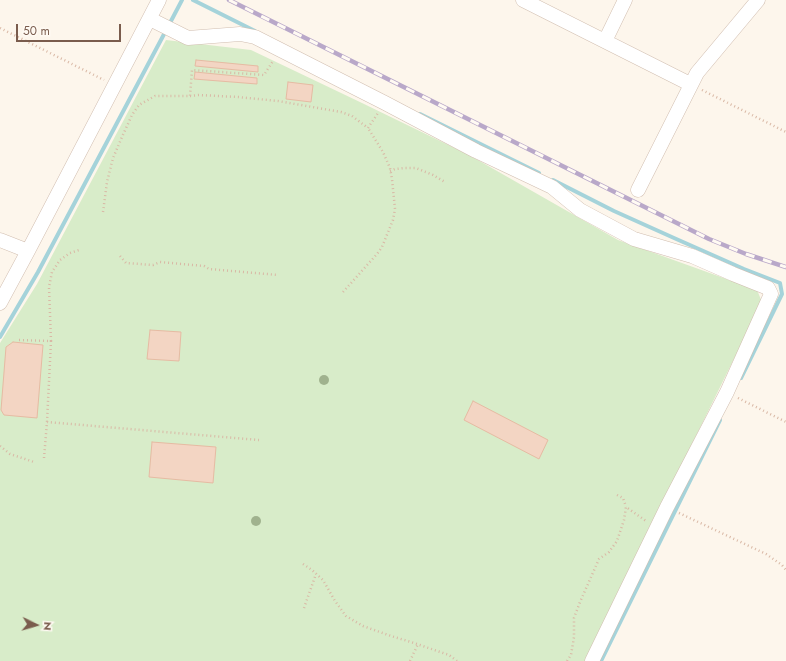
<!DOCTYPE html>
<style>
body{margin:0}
#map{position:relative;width:786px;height:661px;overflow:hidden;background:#fdf6ec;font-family:Jost,sans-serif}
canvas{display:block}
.north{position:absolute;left:16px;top:605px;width:40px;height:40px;-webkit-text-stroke:3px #fffaf3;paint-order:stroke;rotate:95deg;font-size:11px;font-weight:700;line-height:16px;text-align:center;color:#7a5c4d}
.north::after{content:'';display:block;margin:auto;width:14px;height:18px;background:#7a5c4d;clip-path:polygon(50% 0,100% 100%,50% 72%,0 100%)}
.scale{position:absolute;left:16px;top:24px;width:105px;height:18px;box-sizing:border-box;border:2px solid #7a5c4d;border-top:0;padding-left:5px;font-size:12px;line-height:14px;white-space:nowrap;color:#7a5c4d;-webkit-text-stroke:3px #fffaf3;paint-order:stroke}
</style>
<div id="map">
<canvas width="786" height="661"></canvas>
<div class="north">N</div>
<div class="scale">50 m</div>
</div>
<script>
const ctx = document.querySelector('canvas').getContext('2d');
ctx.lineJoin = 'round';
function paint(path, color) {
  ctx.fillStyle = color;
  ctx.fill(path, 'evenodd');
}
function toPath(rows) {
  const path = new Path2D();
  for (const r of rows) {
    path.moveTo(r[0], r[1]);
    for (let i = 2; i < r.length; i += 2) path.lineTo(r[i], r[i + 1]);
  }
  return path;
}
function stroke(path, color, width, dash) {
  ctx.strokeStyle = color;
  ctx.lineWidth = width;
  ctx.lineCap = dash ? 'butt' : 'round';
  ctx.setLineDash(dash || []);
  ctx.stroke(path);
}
const green = toPath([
 [166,40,251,50,362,103,469,155,618,240,757,290,762,302,585,661,0,661,0,343,37,284]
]);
const stream = toPath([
 [193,0,255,31],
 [420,114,539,173],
 [553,180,614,211,674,238,744,269,780,283,782,294,741,378],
 [0,337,38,272,171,21,182,0],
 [601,661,720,420]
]);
const building = toPath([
 [196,60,258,66,258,72,195,66,196,60],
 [195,72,257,78,257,84,194,79,195,72],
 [288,82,313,85,311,102,286,99,288,82],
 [150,330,181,332,179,361,147,359,150,330],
 [13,342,43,345,37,418,4,415,1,410,6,347,13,342],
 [473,401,548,440,539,459,464,420,473,401],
 [152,442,216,447,213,483,149,477,152,442]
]);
const path = toPath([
 [0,28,104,80],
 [702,90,786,132],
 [190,96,199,95,238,97,278,101,341,112,352,116,368,128,378,113],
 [390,171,395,169,405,168,416,168,433,175,445,182],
 [103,212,107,182,113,158,122,137,132,115,139,105,155,96,190,96,192,70,264,75,273,61],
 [120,256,126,263,153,265,160,262,204,266,209,269,278,275],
 [343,292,377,254,382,247,393,220,395,209,392,179,390,168,383,152,368,128],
 [19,340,51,341,47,422],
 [51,341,49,287,52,272,60,260,70,253,79,250],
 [738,398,786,422],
 [0,446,10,454,34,462],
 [44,458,47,422,259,440],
 [617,495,623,498,626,507],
 [679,513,766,554,782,565,786,570],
 [303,564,312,570,323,580,335,601,346,616,363,626,391,636,411,642,449,655,457,661],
 [304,608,316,574],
 [410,661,418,644],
 [567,661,571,655,574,637,574,618,580,602,599,559,609,552,617,541,624,520,626,507,646,521]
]);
const minor = toPath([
 [523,0,690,84],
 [150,19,188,38,240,34,255,37,385,103,476,151,552,187,580,210,634,239,692,256,733,274,768,288,771,294,727,392,667,507,592,661],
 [605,41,625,0],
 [638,190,697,73,758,0],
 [0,240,28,251],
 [0,303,28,251,159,0]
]);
const rail = toPath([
 [229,0,709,239,746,254,786,267]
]);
const trees = [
 [324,380],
 [256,521]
];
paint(green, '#d8ecc9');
stroke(stream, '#a5d3da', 4);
paint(building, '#f3d5c3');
stroke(building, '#e6bba3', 1);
stroke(minor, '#d1beb0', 15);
stroke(path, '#d9b8a5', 2.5, [1, 3]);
stroke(minor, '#fff', 14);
stroke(rail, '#b9a8c9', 4.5);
stroke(rail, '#fffaf3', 3, [9]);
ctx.fillStyle = '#a0b28e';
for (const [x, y] of trees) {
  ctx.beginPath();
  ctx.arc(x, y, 5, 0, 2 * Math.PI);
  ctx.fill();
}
</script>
